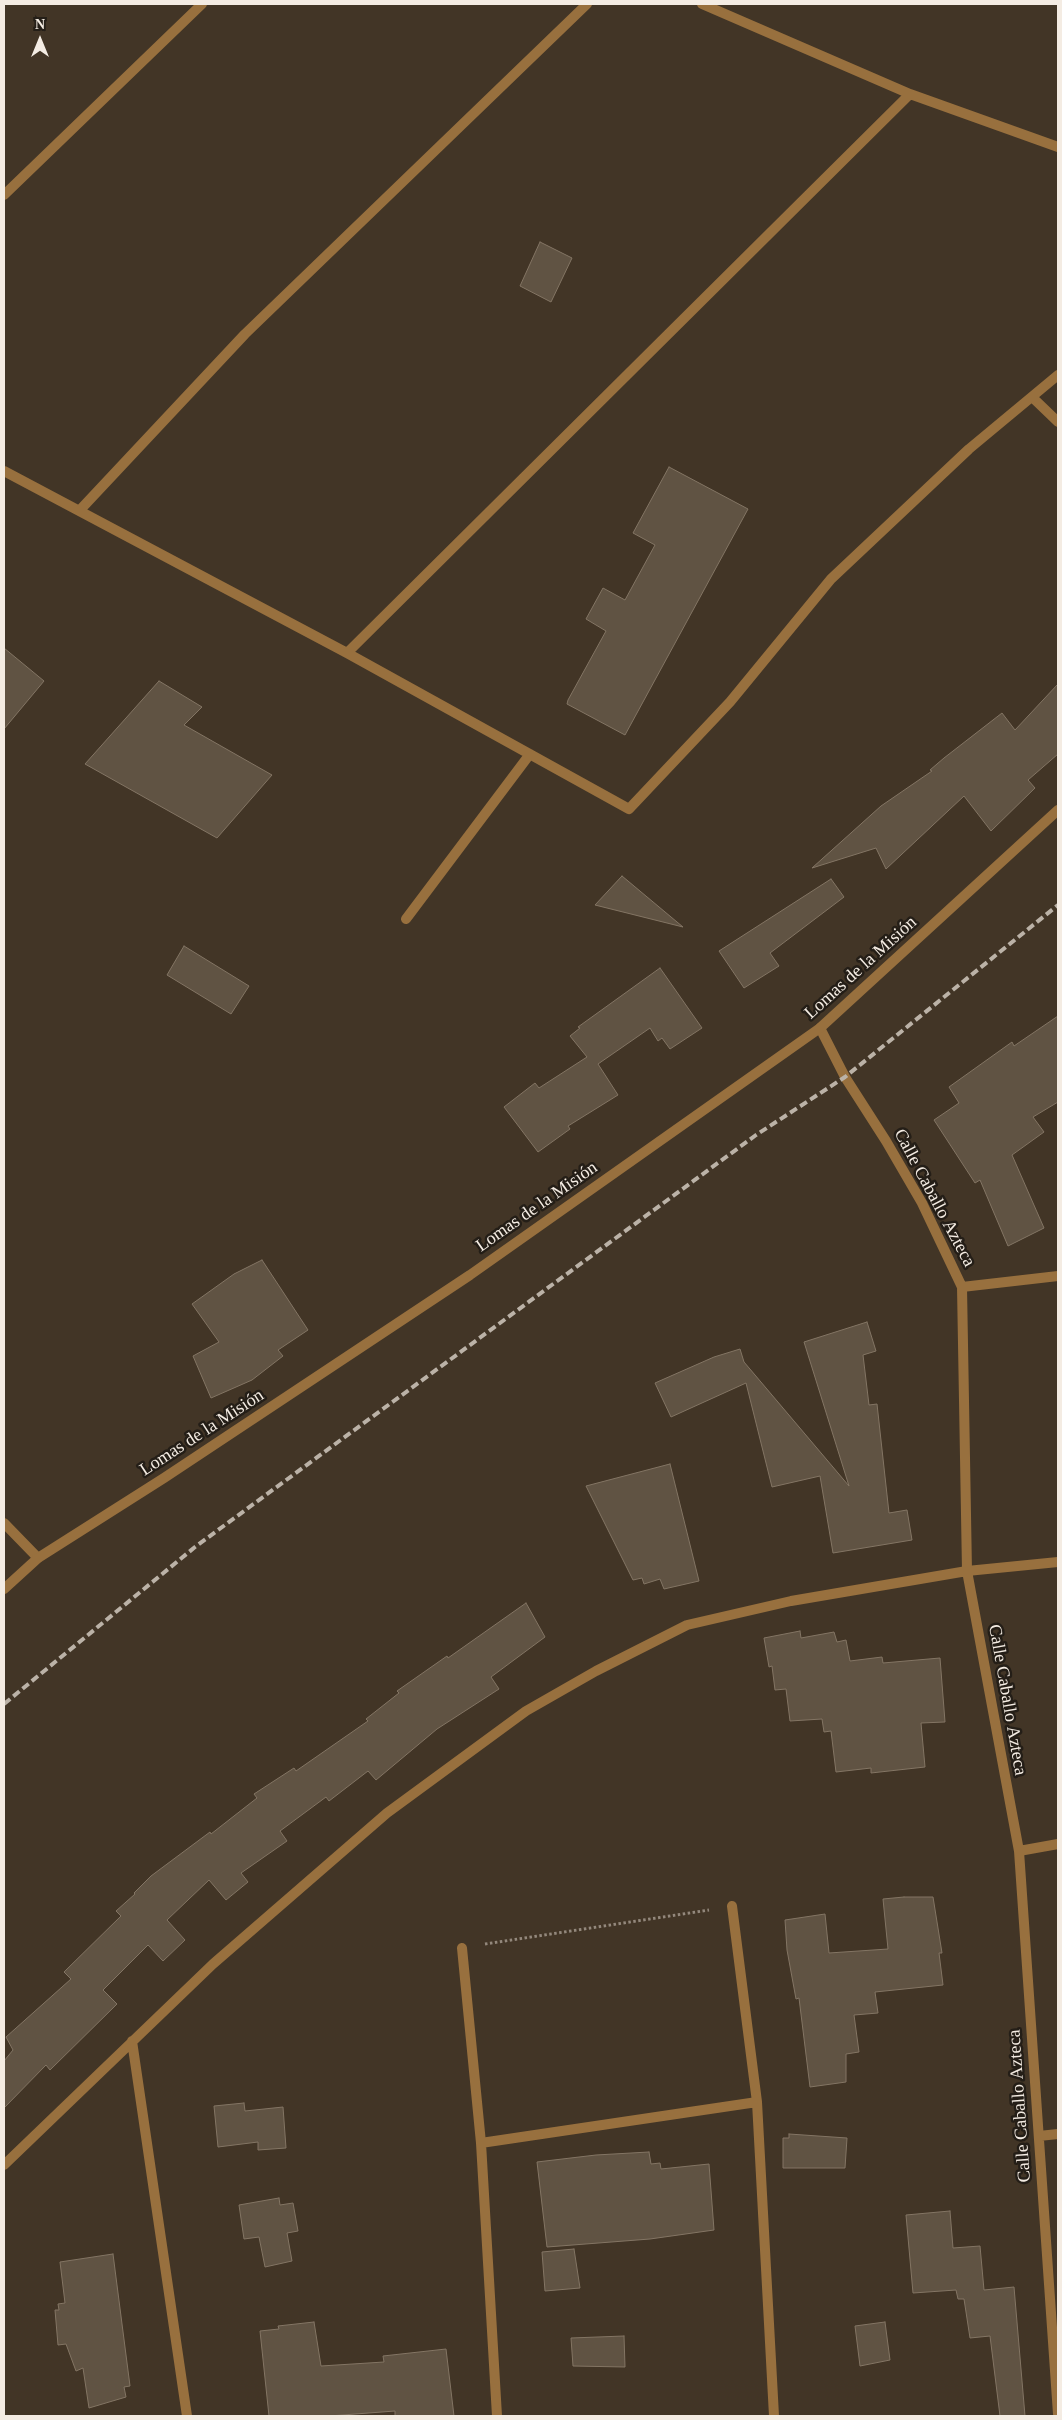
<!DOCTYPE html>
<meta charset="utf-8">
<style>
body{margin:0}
#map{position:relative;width:1062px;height:2420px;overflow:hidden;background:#423526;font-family:"Times New Roman",serif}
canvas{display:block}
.frame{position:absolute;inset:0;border:5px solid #f4ece3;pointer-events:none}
.north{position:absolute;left:15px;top:15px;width:50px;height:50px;-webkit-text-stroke:4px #241e17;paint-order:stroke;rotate:0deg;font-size:14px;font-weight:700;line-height:20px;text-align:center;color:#f4ece3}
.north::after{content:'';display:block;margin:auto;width:18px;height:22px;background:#f4ece3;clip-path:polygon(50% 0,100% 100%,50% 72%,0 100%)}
</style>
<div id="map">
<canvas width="1062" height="2420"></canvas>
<div class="frame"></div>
<div class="north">N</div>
</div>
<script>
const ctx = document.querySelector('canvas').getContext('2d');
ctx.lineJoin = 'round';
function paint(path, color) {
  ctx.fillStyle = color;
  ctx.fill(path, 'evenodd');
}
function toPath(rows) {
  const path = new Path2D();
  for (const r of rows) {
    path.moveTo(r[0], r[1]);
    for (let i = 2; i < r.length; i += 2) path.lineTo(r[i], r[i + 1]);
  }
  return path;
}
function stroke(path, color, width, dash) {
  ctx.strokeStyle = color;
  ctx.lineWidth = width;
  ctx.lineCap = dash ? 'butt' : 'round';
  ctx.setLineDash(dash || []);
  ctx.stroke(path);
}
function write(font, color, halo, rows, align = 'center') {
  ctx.font = font + ' "Times New Roman",serif';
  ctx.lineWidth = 5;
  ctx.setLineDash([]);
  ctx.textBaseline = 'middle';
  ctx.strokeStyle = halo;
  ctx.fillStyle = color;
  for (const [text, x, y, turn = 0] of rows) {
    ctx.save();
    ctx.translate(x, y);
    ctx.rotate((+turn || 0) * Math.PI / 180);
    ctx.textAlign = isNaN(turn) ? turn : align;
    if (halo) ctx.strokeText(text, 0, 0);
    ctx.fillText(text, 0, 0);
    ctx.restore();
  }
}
const building = toPath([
 [540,242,572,258,551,302,520,286,540,242],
 [669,467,748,509,625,735,567,704,568,700,606,631,586,619,603,588,625,600,655,545,633,533,669,467],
 [4,648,44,681,4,729,4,648],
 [159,681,202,707,184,725,272,775,217,838,85,764,159,681],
 [1058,684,1058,754,1028,780,1035,788,991,831,964,796,886,869,876,848,812,868,881,806,932,771,930,770,944,758,1002,713,1015,730,1058,684],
 [622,876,683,927,595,905,622,876],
 [831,879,844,897,770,953,779,966,744,988,719,951,831,879],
 [184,946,249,986,231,1014,167,975,184,946],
 [660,968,702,1028,670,1049,662,1038,658,1041,650,1028,598,1064,618,1095,568,1126,570,1129,538,1152,504,1107,535,1083,539,1088,587,1057,570,1036,580,1028,578,1027,660,968],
 [1058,1016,1058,1102,1033,1117,1044,1132,1012,1155,1044,1228,1008,1246,980,1180,975,1183,934,1120,959,1103,949,1087,1012,1042,1014,1046,1058,1016],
 [262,1260,308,1330,278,1350,283,1356,252,1380,211,1398,193,1356,219,1342,192,1304,234,1274,262,1260],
 [867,1322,876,1351,863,1355,869,1405,877,1404,889,1513,907,1510,912,1540,833,1553,820,1476,772,1487,746,1383,671,1417,655,1383,714,1357,740,1349,744,1362,849,1486,804,1342,867,1322],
 [670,1464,699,1581,664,1589,660,1579,644,1584,642,1578,633,1580,586,1486,670,1464],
 [526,1603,545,1637,491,1677,499,1689,437,1729,376,1780,368,1771,329,1801,326,1797,280,1831,287,1841,241,1873,248,1882,226,1900,209,1880,167,1920,185,1940,163,1961,148,1945,103,1990,117,2004,50,2070,46,2065,4,2108,4,2061,13,2050,6,2037,71,1979,64,1972,121,1916,116,1911,135,1894,134,1893,151,1876,210,1832,211,1834,257,1798,254,1794,294,1768,296,1771,368,1721,366,1719,399,1693,397,1691,447,1656,448,1658,526,1603],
 [800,1631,801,1638,834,1632,837,1642,846,1640,850,1661,882,1657,883,1663,940,1658,945,1722,921,1723,925,1767,871,1773,871,1768,836,1772,831,1731,824,1732,822,1719,790,1721,786,1689,775,1690,772,1666,769,1667,764,1638,800,1631],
 [904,1897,933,1897,942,1953,939,1953,943,1985,875,1992,878,2013,854,2015,859,2052,846,2054,846,2082,810,2087,799,1998,796,1999,787,1950,785,1920,825,1914,829,1953,888,1949,883,1899,904,1897],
 [244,2103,245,2111,283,2107,286,2148,258,2150,258,2142,218,2147,214,2106,244,2103],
 [789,2134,847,2138,845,2168,783,2168,783,2138,789,2138,789,2134],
 [649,2152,651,2164,660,2163,661,2169,709,2164,714,2230,650,2239,547,2247,537,2162,596,2155,649,2152],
 [279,2198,280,2205,293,2203,298,2231,287,2233,292,2261,265,2267,259,2237,244,2239,239,2205,279,2198],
 [950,2211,953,2248,980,2246,984,2290,1014,2287,1025,2416,1000,2416,990,2336,970,2338,964,2299,958,2299,956,2290,913,2293,906,2215,950,2211],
 [574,2249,580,2288,545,2291,542,2252,574,2249],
 [113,2254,130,2386,124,2387,126,2397,89,2408,83,2368,76,2371,66,2344,58,2345,55,2310,59,2310,58,2304,65,2303,60,2262,113,2254],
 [314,2322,321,2366,384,2362,383,2356,446,2349,454,2416,395,2416,395,2411,329,2416,269,2416,260,2331,279,2329,278,2326,314,2322],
 [885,2322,890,2360,860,2366,855,2326,885,2322],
 [624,2336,625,2367,573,2366,571,2338,624,2336]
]);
const path = toPath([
 [485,1944,709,1910]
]);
const minor = toPath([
 [702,4,910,94,1058,147],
 [4,195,202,4],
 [1032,397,1058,422],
 [4,471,347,653,629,809,730,702,831,579,969,449,1058,375],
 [80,510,245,334,587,4],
 [347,653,910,94],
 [406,919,530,754],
 [820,1028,845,1077,886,1141,922,1203,962,1287,967,1571,1019,1851,1058,2414],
 [962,1287,1058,1276],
 [4,1523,38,1558],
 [1019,1851,1058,1844],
 [732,1906,757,2102,774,2416],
 [462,1948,481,2143,497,2416],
 [132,2041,187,2416],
 [1039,2136,1058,2134],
 [481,2143,757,2102],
 [4,2165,213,1964,387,1813,526,1711,596,1671,687,1625,791,1601,967,1571,1058,1562]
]);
const tertiary = toPath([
 [4,1589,38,1558,164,1478,470,1275,820,1028,1058,810]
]);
const rail = toPath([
 [4,1704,195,1547,756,1135,845,1077,1058,905]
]);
const streetNames = [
 ["Lomas de la Misión",861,968,-42],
 ["Calle Caballo Azteca",934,1198,62],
 ["Lomas de la Misión",537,1207,-35],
 ["Lomas de la Misión",202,1433,-33],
 ["Calle Caballo Azteca",1007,1700,80],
 ["Calle Caballo Azteca",1020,2106,-94]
];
paint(building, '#605343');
stroke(building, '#837564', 1);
stroke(path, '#93887c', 3, [2.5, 2.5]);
stroke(minor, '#98703e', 10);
stroke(tertiary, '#98703e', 10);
stroke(rail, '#bbb2a7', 4, [8, 4]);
write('18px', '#f4ece3', '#241e17', streetNames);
</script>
